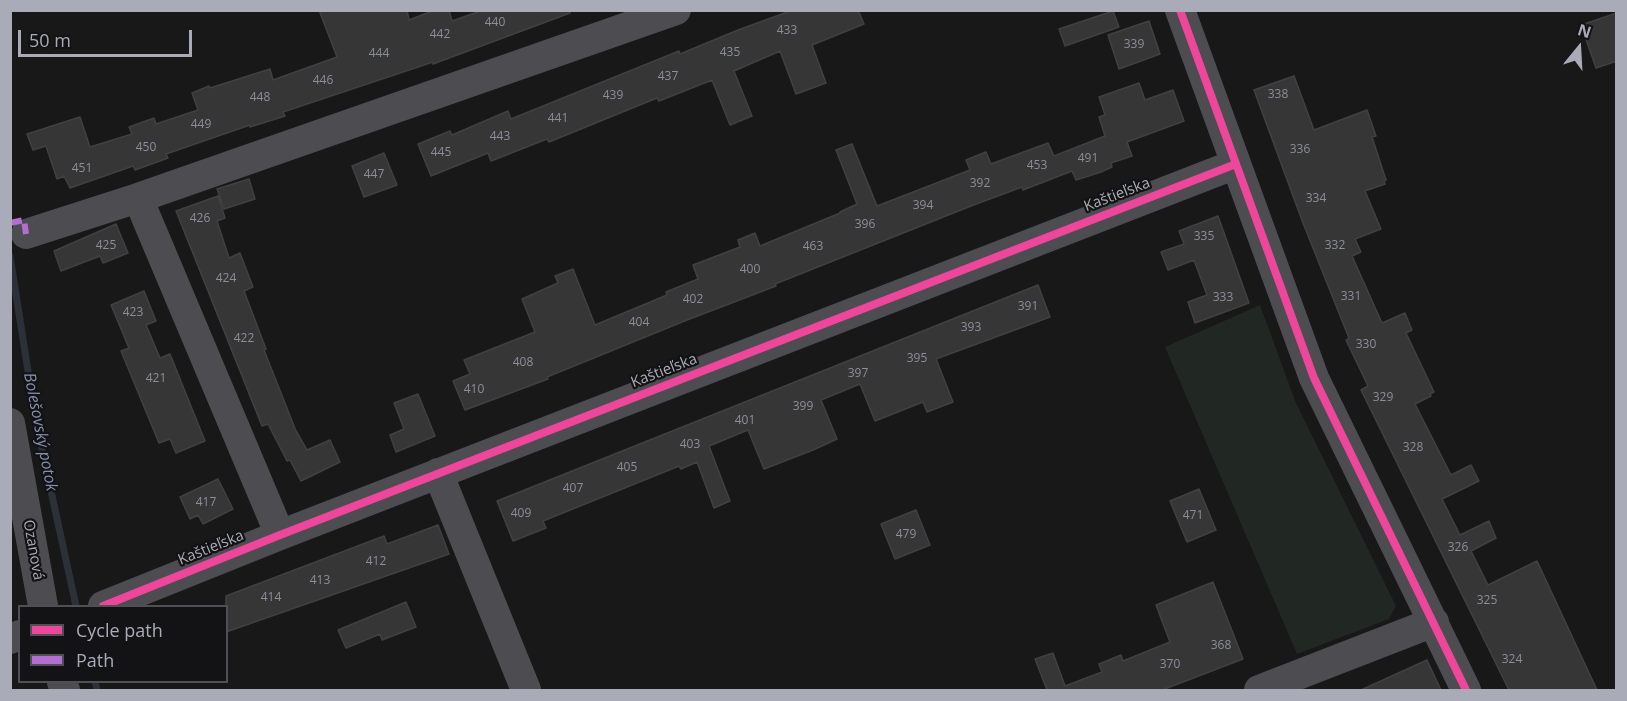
<!DOCTYPE html>
<meta charset="utf-8">
<style>
body{margin:0}
#map{position:relative;width:1627px;height:701px;overflow:hidden;background:#181818;font-family:"Open Sans",sans-serif}
canvas{display:block}
.frame{position:absolute;inset:0;border:12px solid #aaabb8;pointer-events:none}
.legend{position:absolute;left:18px;top:605px;width:210px;height:78px;box-sizing:border-box;background:#131214;border:2px solid #4f4f56;margin:0;padding:8px 10px;list-style:none;font-size:18px;color:#aaabb8}
.legend li{display:flex;align-items:center;gap:12px;height:30px}
.legend b{width:30px;border:2px solid #4f4f56}
.north{position:absolute;left:1549px;top:18px;width:60px;height:60px;-webkit-text-stroke:4px #131214;paint-order:stroke;rotate:18deg;font-size:16px;font-weight:700;line-height:24px;text-align:center;color:#aaabb8}
.north::after{content:'';display:block;margin:auto;width:21px;height:27px;background:#aaabb8;clip-path:polygon(50% 0,100% 100%,50% 72%,0 100%)}
.scale{position:absolute;left:18px;top:30px;width:174px;height:27px;box-sizing:border-box;border:3px solid #aaabb8;border-top:0;padding-left:8px;font-size:18px;line-height:21px;white-space:nowrap;color:#aaabb8;-webkit-text-stroke:4px #131214;paint-order:stroke}
</style>
<div id="map">
<canvas width="1627" height="701"></canvas>
<div class="frame"></div>
<ul class="legend">
<li><b style="height:8px;background:#ed469a"></b>Cycle path</li>
<li><b style="height:8px;background:#b36fd0"></b>Path</li>
</ul>
<div class="north">N</div>
<div class="scale">50 m</div>
</div>
<script>
const ctx = document.querySelector('canvas').getContext('2d');
ctx.lineJoin = 'round';
function paint(path, color) {
  ctx.fillStyle = color;
  ctx.fill(path, 'evenodd');
}
function toPath(rows) {
  const path = new Path2D();
  for (const r of rows) {
    path.moveTo(r[0], r[1]);
    for (let i = 2; i < r.length; i += 2) path.lineTo(r[i], r[i + 1]);
  }
  return path;
}
function stroke(path, color, width, dash) {
  ctx.strokeStyle = color;
  ctx.lineWidth = width;
  ctx.lineCap = dash ? 'butt' : 'round';
  ctx.setLineDash(dash || []);
  ctx.stroke(path);
}
function write(font, color, halo, rows, align = 'center') {
  ctx.font = font + ' "Open Sans",sans-serif';
  ctx.lineWidth = 4.5;
  ctx.setLineDash([]);
  ctx.textBaseline = 'middle';
  ctx.strokeStyle = halo;
  ctx.fillStyle = color;
  for (const [text, x, y, turn = 0] of rows) {
    ctx.save();
    ctx.translate(x, y);
    ctx.rotate((+turn || 0) * Math.PI / 180);
    ctx.textAlign = isNaN(turn) ? turn : align;
    if (halo) ctx.strokeText(text, 0, 0);
    ctx.fillText(text, 0, 0);
    ctx.restore();
  }
}
const green = toPath([
 [1260,305,1296,403,1396,606,1389,619,1297,654,1165,347]
]);
const stream = toPath([
 [10,256,36,422,76,606],
 [95,682,97,690]
]);
const building = toPath([
 [319,10,407,10,409,20,435,10,449,10,452,21,483,10,570,10,570,13,433,64,433,62,283,112,285,116,250,127,250,125,166,154,168,158,135,170,133,166,70,188,64,176,57,179,46,146,33,150,27,134,80,117,90,147,132,134,129,127,154,118,156,124,198,110,192,93,209,86,210,88,270,69,273,80,337,57,319,10],
 [793,10,858,10,864,24,812,45,826,83,796,94,780,51,734,71,752,116,730,125,712,80,659,101,657,98,549,142,547,139,491,161,488,153,431,176,418,144,450,131,452,135,508,111,511,119,679,51,680,54,738,30,793,10],
 [1113,11,1119,27,1065,46,1059,29,1113,11],
 [1617,13,1617,61,1596,68,1581,25,1617,13],
 [1149,21,1160,54,1119,69,1108,35,1149,21],
 [1294,76,1314,130,1367,110,1376,136,1372,137,1386,180,1384,181,1385,184,1365,191,1381,229,1355,239,1361,252,1352,256,1382,323,1405,313,1412,330,1406,333,1434,392,1430,394,1431,396,1415,404,1451,475,1471,465,1479,481,1442,499,1460,535,1489,521,1496,538,1471,551,1488,585,1537,561,1597,690,1509,690,1402,473,1361,390,1368,386,1346,340,1349,338,1303,223,1254,90,1294,76],
 [1139,83,1145,100,1173,90,1184,121,1127,142,1132,156,1111,163,1112,167,1101,172,1076,180,1072,171,1023,190,1022,187,971,206,775,284,776,286,687,320,547,377,548,379,465,410,453,381,470,374,464,360,535,332,522,299,558,283,555,276,573,269,595,325,667,295,666,292,698,279,693,265,740,247,738,240,755,233,760,246,840,213,840,212,857,204,836,150,852,144,877,206,970,170,966,160,986,152,991,164,1048,143,1054,156,1105,136,1099,117,1105,115,1099,97,1139,83],
 [384,153,397,185,364,197,352,166,384,153],
 [249,179,255,199,224,209,217,189,249,179],
 [218,196,225,218,217,221,229,258,240,253,253,287,244,291,266,349,264,350,296,431,307,450,330,440,340,462,301,481,290,460,287,461,268,424,262,426,176,211,218,196],
 [1218,216,1249,303,1195,323,1188,302,1207,295,1194,260,1168,270,1161,252,1184,244,1179,231,1218,216],
 [116,224,128,253,103,263,100,256,61,271,54,251,116,224],
 [1038,285,1050,317,936,359,953,402,927,412,923,402,875,421,860,384,821,400,837,439,813,450,764,469,748,430,709,446,730,501,714,508,697,462,681,469,679,466,543,521,546,528,513,541,497,501,1038,285],
 [144,291,156,321,146,325,160,358,170,354,205,441,176,453,170,439,159,443,121,351,129,348,111,305,144,291],
 [418,394,435,436,396,452,390,435,404,429,394,403,418,394],
 [218,479,233,509,203,524,198,515,190,519,180,497,218,479],
 [1199,489,1216,530,1187,542,1170,501,1199,489],
 [916,510,930,545,895,559,881,524,916,510],
 [438,525,449,554,226,632,226,596,384,536,387,544,438,525],
 [1213,582,1243,659,1162,690,1047,690,1035,659,1053,653,1065,686,1102,672,1099,664,1121,655,1123,661,1170,642,1156,605,1213,582],
 [406,602,416,627,382,640,380,634,346,648,338,630,406,602],
 [1427,660,1441,690,1361,690,1427,660]
]);
const minor = toPath([
 [1180,10,1314,378,1466,690],
 [138,198,280,535],
 [26,234,138,198,676,10],
 [10,423,43,606],
 [438,473,526,690],
 [103,606,280,535,1236,164],
 [10,639,20,635],
 [62,682,65,690],
 [1259,690,1434,622]
]);
const quiet = toPath([
 [10,223,24,220,26,234]
]);
const cycleway = toPath([
 [1180,10,1314,378,1466,690],
 [103,606,280,535,1236,164]
]);
const numberNames = [
 ["440",495,23],
 ["433",787,31],
 ["442",440,35],
 ["339",1134,45],
 ["435",730,53],
 ["444",379,54],
 ["437",668,77],
 ["446",323,81],
 ["338",1278,95],
 ["439",613,96],
 ["448",260,98],
 ["441",558,119],
 ["449",201,125],
 ["443",500,137],
 ["450",146,148],
 ["336",1300,150],
 ["445",441,153],
 ["491",1088,159],
 ["453",1037,166],
 ["451",82,169],
 ["447",374,175],
 ["392",980,184],
 ["334",1316,199],
 ["394",923,206],
 ["426",200,219],
 ["396",865,225],
 ["335",1204,237],
 ["425",106,246],
 ["332",1335,246],
 ["463",813,247],
 ["400",750,270],
 ["424",226,279],
 ["331",1351,297],
 ["333",1223,298],
 ["402",693,300],
 ["391",1028,307],
 ["423",133,313],
 ["404",639,323],
 ["393",971,328],
 ["422",244,339],
 ["330",1366,345],
 ["395",917,359],
 ["408",523,363],
 ["397",858,374],
 ["421",156,379],
 ["410",474,390],
 ["329",1383,398],
 ["399",803,407],
 ["401",745,421],
 ["403",690,445],
 ["328",1413,448],
 ["405",627,468],
 ["407",573,489],
 ["417",206,503],
 ["409",521,514],
 ["471",1193,516],
 ["479",906,535],
 ["326",1458,548],
 ["412",376,562],
 ["413",320,581],
 ["414",271,598],
 ["325",1487,601],
 ["368",1221,646],
 ["324",1512,660],
 ["370",1170,665]
];
const streetNames = [
 ["Kaštieľska",1117,195,-21],
 ["Kaštieľska",664,371,-21],
 ["Kaštieľska",211,548,-22],
 ["Ozanová",33,550,80]
];
const waterNames = [
 ["Bolešovský potok",40,432,79]
];
paint(green, '#212722');
stroke(stream, '#2c3139', 7);
paint(building, '#363637');
stroke(building, '#414144', 1.5);
stroke(minor, '#4d4d51', 30);
stroke(quiet, '#b36fd0', 6, [12, 6]);
stroke(cycleway, '#ed469a', 8);
write('12px', '#8d8e98', null, numberNames);
write('15px', '#aaabb8', '#131214', streetNames);
write('italic 16px', '#8491b1', '#131214', waterNames);
</script>
